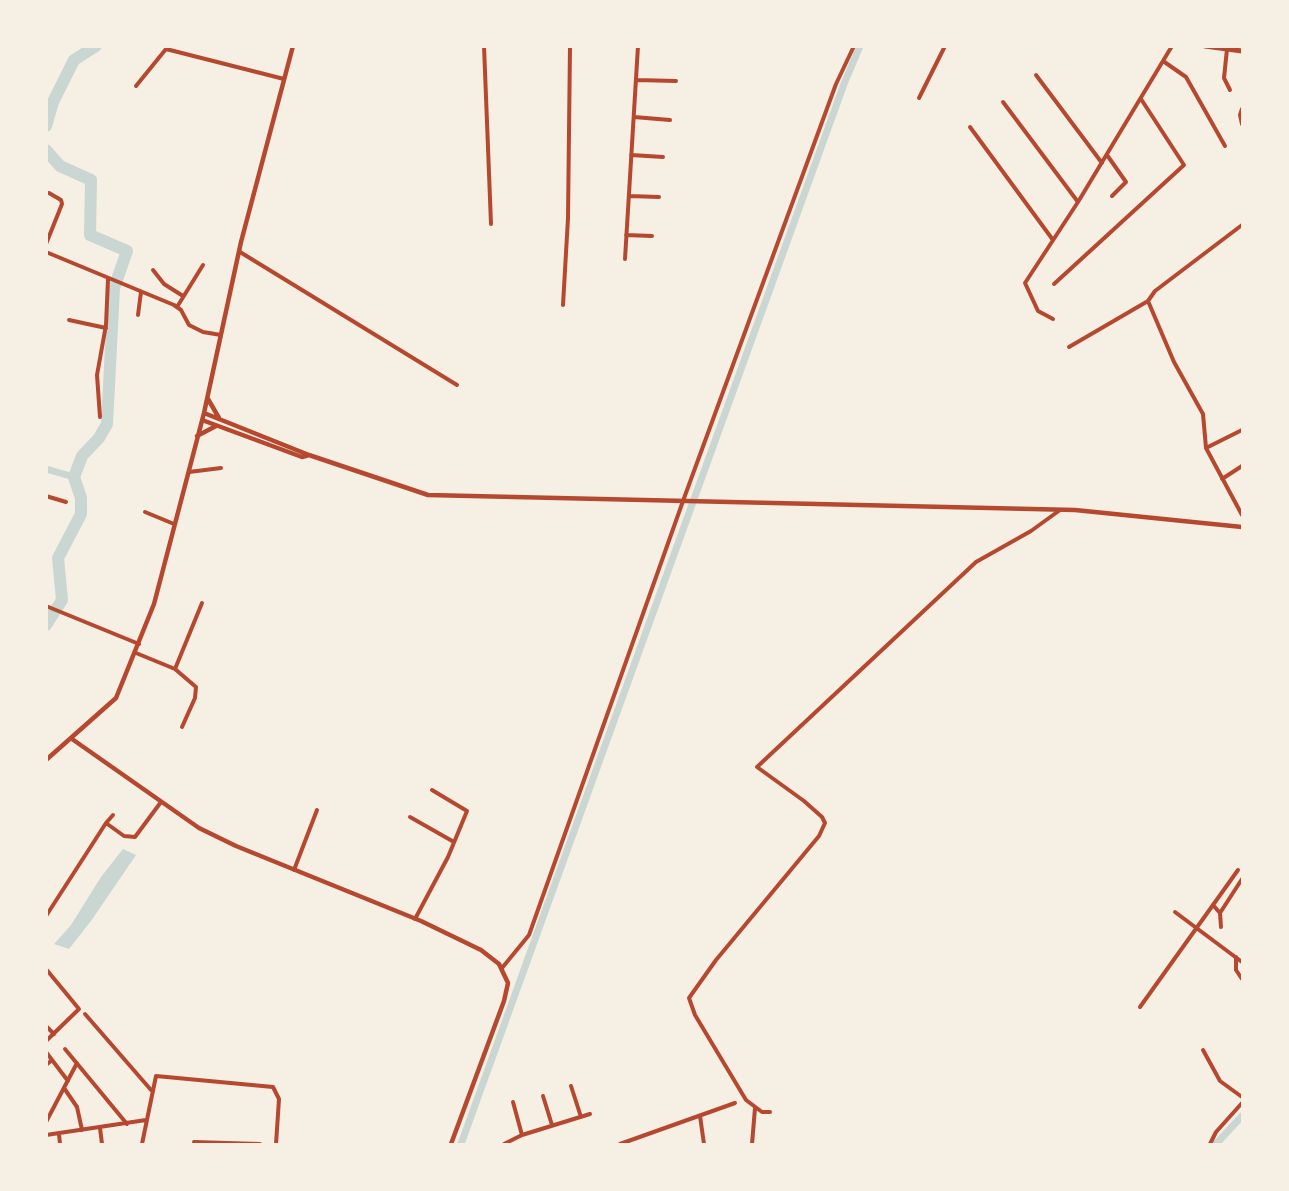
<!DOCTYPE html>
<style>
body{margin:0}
#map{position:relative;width:1289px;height:1191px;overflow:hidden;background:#f6efe4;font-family:"PT Sans Narrow",sans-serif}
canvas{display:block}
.frame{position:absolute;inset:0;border:48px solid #f6efe4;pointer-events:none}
</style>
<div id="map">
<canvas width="1289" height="1191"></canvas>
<div class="frame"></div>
</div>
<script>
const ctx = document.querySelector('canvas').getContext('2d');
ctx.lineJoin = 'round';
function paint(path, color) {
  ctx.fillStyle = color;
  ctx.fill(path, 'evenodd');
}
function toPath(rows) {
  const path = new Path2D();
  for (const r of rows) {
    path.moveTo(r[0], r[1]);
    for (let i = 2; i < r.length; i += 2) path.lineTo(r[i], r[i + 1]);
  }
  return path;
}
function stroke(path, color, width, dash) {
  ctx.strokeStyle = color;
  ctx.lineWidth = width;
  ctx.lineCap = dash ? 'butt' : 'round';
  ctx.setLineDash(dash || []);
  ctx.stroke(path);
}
const water = toPath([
 [123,849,136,855,91,921,69,949,54,944,71,925,101,877]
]);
const canal = toPath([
 [46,469,74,477],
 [461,1144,844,84,860,46],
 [1216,1144,1242,1116]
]);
const river = toPath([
 [46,126,53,102,74,60,96,46],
 [46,150,60,166,91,180,90,235,127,251,114,288,107,424,99,438,82,456,74,477,81,498,81,514,58,558,62,600,46,625]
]);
const minor = toPath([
 [484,46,491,224],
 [1227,49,1224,78,1230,90],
 [1163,61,1186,77,1225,146],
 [1036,75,1102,163],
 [636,80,676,81],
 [136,86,166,49,284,79],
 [919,98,945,46],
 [1003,102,1078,202],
 [1242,109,1240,115,1242,124],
 [634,117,670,120],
 [970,127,1053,240],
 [631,155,663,157],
 [1107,155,1126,182,1112,196],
 [629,196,659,197],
 [1242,225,1155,291,1148,301,1174,362,1203,414,1206,448,1242,515],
 [626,235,652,236],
 [46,244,62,204,61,200,49,193],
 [46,252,174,305,181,310,189,325,203,332,221,335],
 [240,252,457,385],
 [625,259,638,46],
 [153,270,164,284,183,296],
 [1054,284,1184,165,1141,99],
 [563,305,568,218,570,46],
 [177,307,203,265],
 [138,315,141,292],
 [1053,319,1038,311,1025,283,1078,202,1172,46],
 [69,320,106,328],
 [1069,347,1148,301],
 [100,417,97,375,106,325,108,279],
 [1206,448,1242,430],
 [189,472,221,468],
 [1222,479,1242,466],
 [46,496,66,502],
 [145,512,174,524],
 [46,606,139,644],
 [136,653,175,669,196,687,195,698,182,727],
 [175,669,202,603],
 [410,817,454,842],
 [106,823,113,815],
 [294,870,317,810],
 [1213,905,1220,913,1221,927],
 [1175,912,1242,962],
 [1220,913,1242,879],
 [46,916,106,823,124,836,135,837,161,802],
 [415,919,448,857,467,811,432,790],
 [1236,957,1236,970,1242,979],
 [502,968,529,935,683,501,836,84,854,46],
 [46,969,79,1009,46,1041],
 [1140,1007,1238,870],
 [85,1014,151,1090],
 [46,1026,54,1034],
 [65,1049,127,1124],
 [1203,1050,1220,1081,1242,1097],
 [46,1052,68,1081],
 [46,1065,52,1060],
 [571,1086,581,1117],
 [64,1088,77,1107,82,1130],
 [543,1096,552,1125],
 [513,1102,522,1135],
 [770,1112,762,1112,746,1100,695,1015,689,998,716,960,819,836,825,823,822,817,804,801,757,767,976,562,1031,531,1060,510],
 [700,1116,704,1144],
 [46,1122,77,1063],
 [100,1128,102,1144],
 [59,1134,60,1144],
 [46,1135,146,1120],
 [194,1142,260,1144],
 [142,1144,156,1076,273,1087,279,1099,276,1144],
 [504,1144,522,1135,590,1114],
 [620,1144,735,1103],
 [752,1144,755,1108],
 [1210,1144,1216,1132,1242,1103]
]);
const tertiary = toPath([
 [208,399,219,418],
 [204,413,309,455,428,495,1075,510,1242,527],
 [202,420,302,457,309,455],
 [197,436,216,426],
 [72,739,199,828,236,846,421,921,481,950,499,964,508,983,504,1001,451,1144],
 [46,760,116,698,154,604,204,413,241,242,293,46]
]);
const secondary = toPath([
 [1205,46,1242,51]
]);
paint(water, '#c9d6d2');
stroke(canal, '#c9d6d2', 7);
stroke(river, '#c9d6d2', 12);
stroke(minor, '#b5482f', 4);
stroke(tertiary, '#b5482f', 4.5);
stroke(secondary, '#b5482f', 5);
</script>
